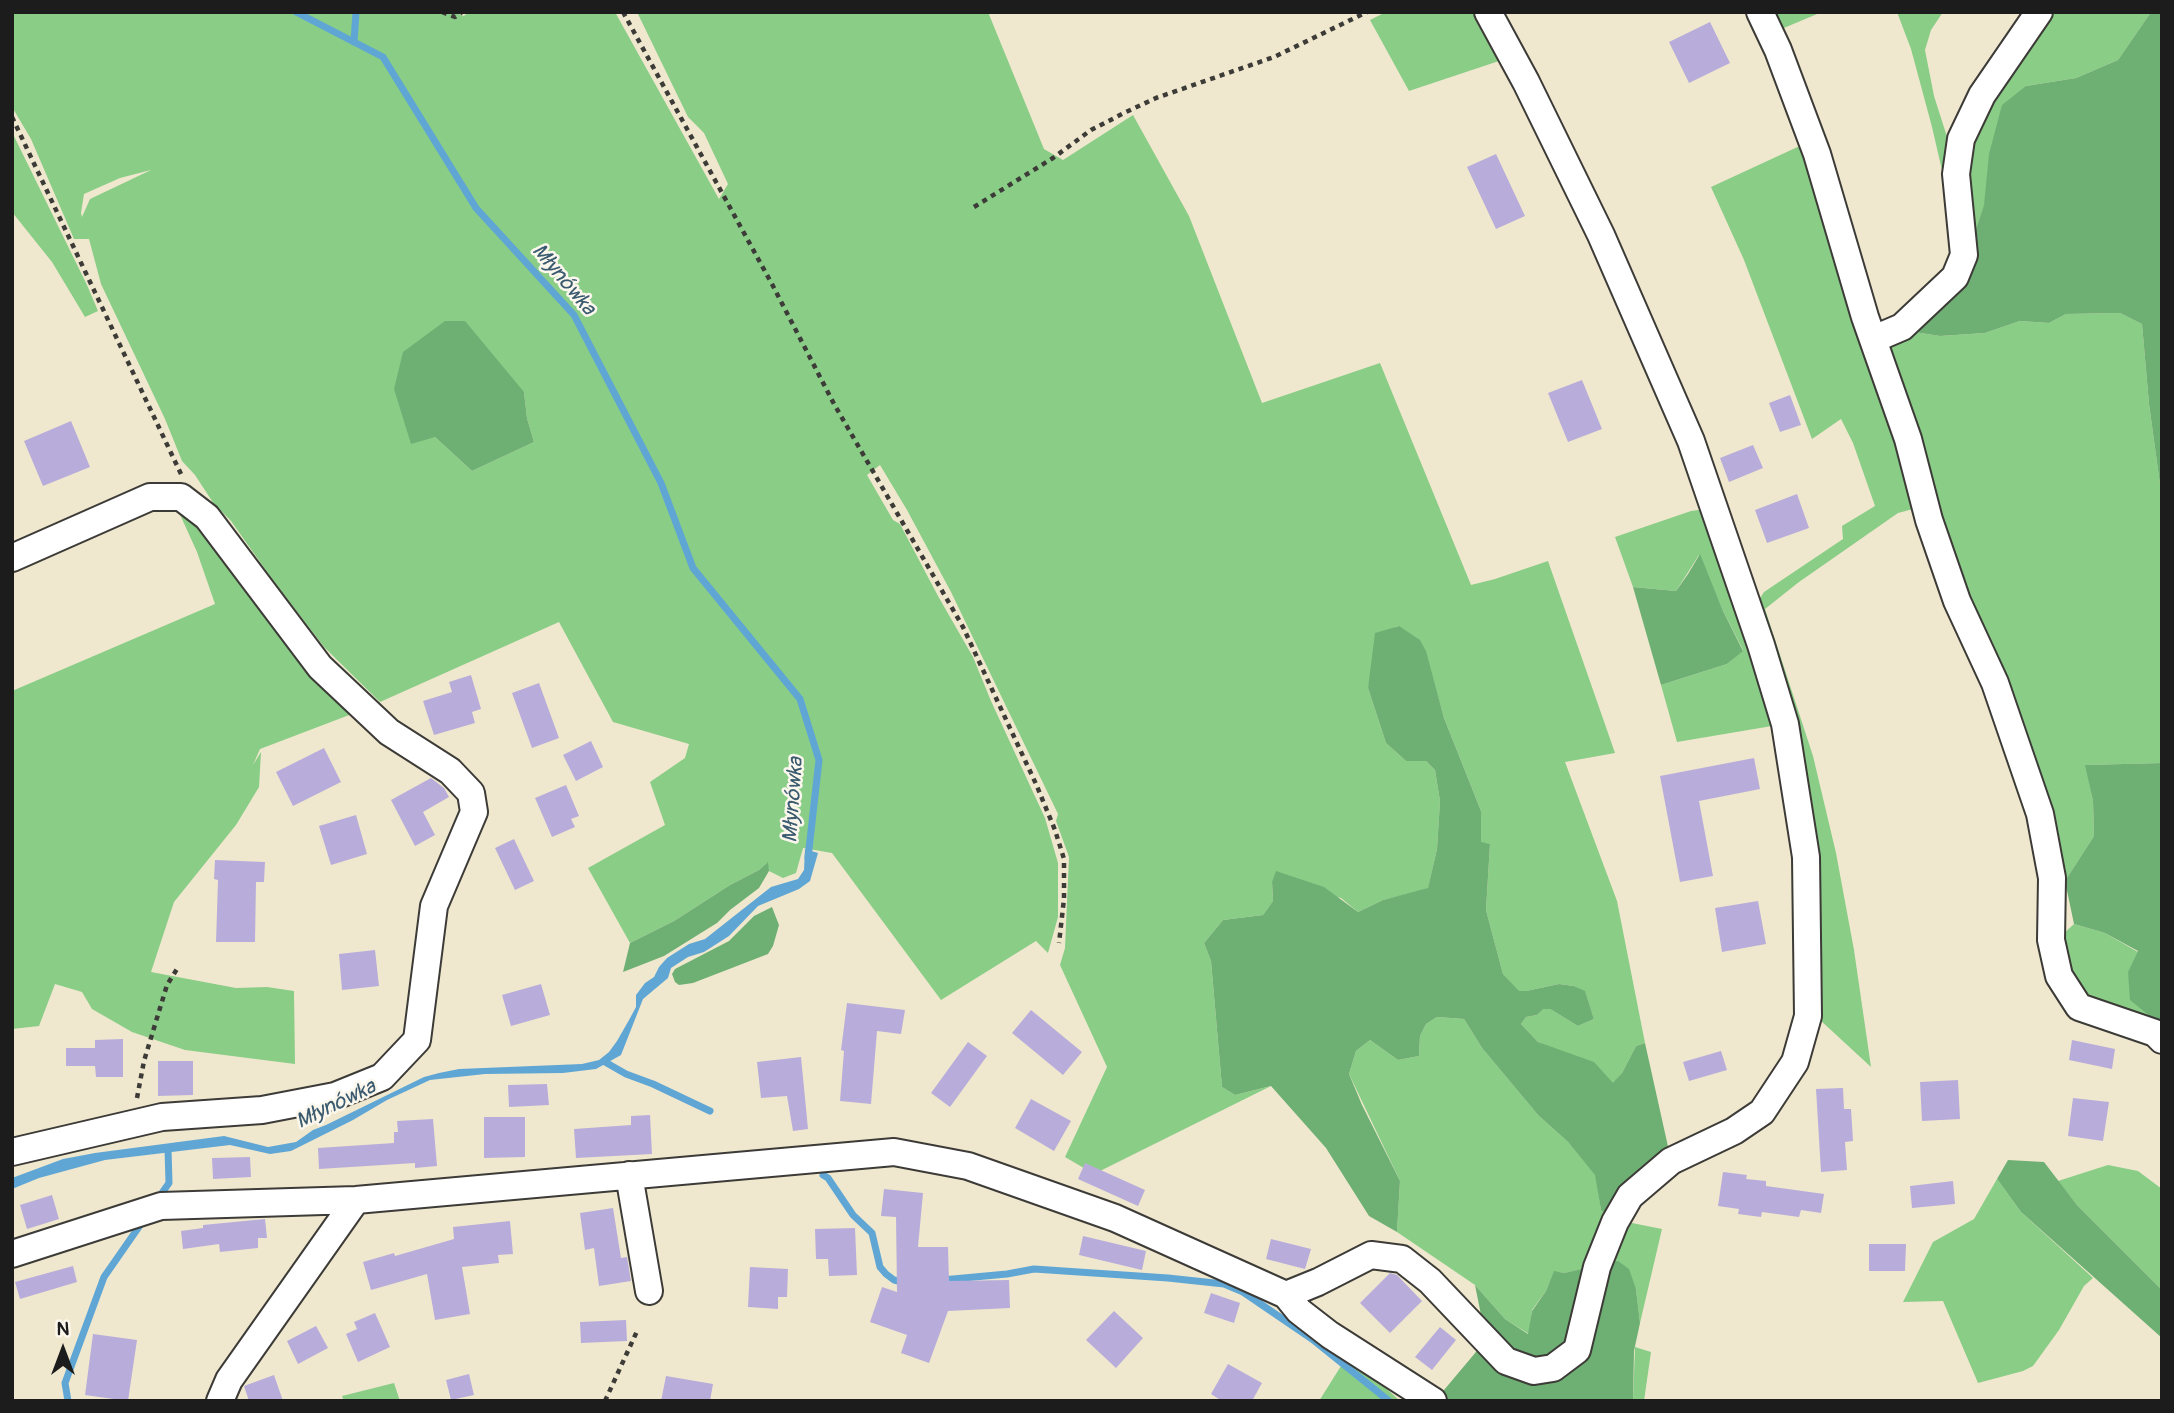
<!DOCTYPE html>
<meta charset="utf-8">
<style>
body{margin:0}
#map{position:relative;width:2174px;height:1413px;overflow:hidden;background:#f0e8ce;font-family:Pangolin,sans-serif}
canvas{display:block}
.frame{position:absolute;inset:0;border:14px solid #1c1c1c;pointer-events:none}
.north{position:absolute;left:28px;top:1315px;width:70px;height:70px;-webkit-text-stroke:5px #fbf7ec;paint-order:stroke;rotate:0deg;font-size:19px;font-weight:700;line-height:28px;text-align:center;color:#1c1c1c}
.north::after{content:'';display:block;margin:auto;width:24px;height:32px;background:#1c1c1c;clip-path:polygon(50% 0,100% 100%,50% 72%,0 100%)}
</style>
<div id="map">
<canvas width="2174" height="1413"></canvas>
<div class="frame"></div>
<div class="north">N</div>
</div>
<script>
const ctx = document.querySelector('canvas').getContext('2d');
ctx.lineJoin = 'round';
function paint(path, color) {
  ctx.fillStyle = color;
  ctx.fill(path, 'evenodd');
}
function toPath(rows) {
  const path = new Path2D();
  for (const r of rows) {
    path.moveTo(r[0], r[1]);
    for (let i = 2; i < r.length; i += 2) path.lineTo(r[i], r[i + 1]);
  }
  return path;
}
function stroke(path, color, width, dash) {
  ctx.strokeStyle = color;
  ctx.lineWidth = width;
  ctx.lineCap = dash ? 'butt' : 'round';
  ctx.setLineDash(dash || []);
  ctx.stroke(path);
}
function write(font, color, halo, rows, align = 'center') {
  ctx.font = font + ' Pangolin,sans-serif';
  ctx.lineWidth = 5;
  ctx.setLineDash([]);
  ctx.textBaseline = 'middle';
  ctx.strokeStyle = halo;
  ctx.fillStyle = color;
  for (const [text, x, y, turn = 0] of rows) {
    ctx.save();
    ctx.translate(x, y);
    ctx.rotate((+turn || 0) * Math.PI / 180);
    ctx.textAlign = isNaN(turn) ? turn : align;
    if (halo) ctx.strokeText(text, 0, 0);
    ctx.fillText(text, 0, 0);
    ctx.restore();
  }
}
const green = toPath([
 [12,12,453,12,464,16,468,12,615,12,719,199,728,184,704,133,688,117,637,12,988,12,1044,149,1063,160,1133,115,1189,216,1262,403,1380,363,1471,585,1495,579,1548,561,1615,753,1565,762,1617,901,1645,1043,1636,1046,1622,1073,1614,1084,1554,1049,1538,1042,1521,1024,1526,1017,1537,1015,1542,1009,1550,1009,1578,1026,1594,1019,1585,992,1574,986,1559,984,1526,991,1518,991,1503,974,1486,910,1490,844,1481,843,1481,811,1444,718,1425,651,1398,626,1384,632,1368,688,1386,743,1406,761,1426,761,1435,770,1440,801,1437,849,1428,889,1383,900,1358,912,1341,898,1272,882,1273,901,1263,915,1223,920,1204,943,1211,961,1222,1087,1235,1095,1271,1086,1094,1174,1065,1157,1107,1067,1060,965,1065,948,1069,857,1056,821,1058,814,951,592,907,510,880,465,867,475,893,520,900,524,938,596,973,657,991,701,1045,818,1058,863,1058,917,1048,953,1036,941,941,1000,832,853,803,848,796,873,783,878,769,871,767,863,759,870,730,885,674,921,630,943,588,868,665,825,650,782,685,758,689,744,613,722,559,622,380,702,324,647,272,579,231,521,214,504,195,475,182,461,165,419,101,284,89,239,74,239,31,139,12,107],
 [151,170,90,199,82,217,81,213,84,194,120,178],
 [524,392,527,418,534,442,472,471,435,437],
 [1386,12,1477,12,1502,60,1409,91,1370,20],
 [1770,12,1822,12,1779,30],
 [1897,12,1943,12,1931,30,1925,50,1934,96,1950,146,1950,205,1932,127,1911,49],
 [2045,12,2151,12,2118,60,2076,78,2026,86,1975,232,1974,254,1964,184,1968,139],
 [12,132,87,285,98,311,85,317,52,262,12,212],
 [1804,144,1889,397,1913,509,1898,513,1799,582,1765,609,1813,756,1836,853,1854,950,1871,1067,1819,1019,1755,606,1764,592,1843,539,1842,526,1875,506,1853,443,1841,419,1812,439,1744,260,1711,187],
 [2120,313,2142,324,2149,404,2162,499,2162,763,2086,765,2093,801,2094,836,2065,881,2047,807,1973,619,1887,359,1890,340,1914,332,1940,336,1985,333,2020,321,2049,323,2066,314],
 [172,497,365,709,260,749,253,765,261,752,259,787,236,825,174,902,151,972,236,988,267,987,294,991,295,1064,185,1050,132,1032,92,1009,82,992,55,984,39,1026,12,1029,12,691,215,604,197,552],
 [1706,509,1778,725,1677,742,1661,685,1727,664,1743,650,1723,611,1699,555,1676,591,1633,587,1615,537,1691,511],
 [2074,924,2105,933,2138,952,2128,973,2154,1019,2111,1014,2071,985,2062,935],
 [1437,1017,1464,1019,1482,1048,1538,1115,1568,1142,1596,1175,1601,1210,1605,1214,1584,1269,1564,1273,1554,1272,1546,1291,1532,1310,1529,1334,1505,1319,1475,1285,1397,1232,1400,1181,1349,1074,1356,1051,1370,1040,1398,1060,1419,1056,1420,1036,1426,1024],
 [2108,1165,2138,1171,2162,1189,2162,1290,2077,1205,2058,1181],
 [1997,1179,2021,1212,2093,1278,2084,1286,2059,1330,2033,1366,2023,1371,1978,1383,1943,1301,1903,1302,1933,1242,1974,1219],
 [1627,1222,1662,1229,1640,1323,1636,1289,1612,1263],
 [1635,1347,1651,1352,1644,1401,1633,1401],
 [1346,1358,1378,1381,1400,1401,1319,1401],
 [394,1383,400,1401,344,1401,342,1396]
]);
const forest = toPath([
 [2151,12,2162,12,2162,499,2149,404,2142,324,2120,313,2066,314,2049,323,2020,321,1985,333,1940,336,1914,332,1974,255,1975,232,1984,205,1989,154,2002,105,2026,86,2076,78,2118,60],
 [445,321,465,321,524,392,527,418,534,442,472,471,435,437,411,444,394,389,403,352],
 [1700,554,1723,611,1743,651,1727,664,1661,685,1633,587,1676,591,1688,574],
 [1399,626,1420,640,1426,651,1444,718,1481,811,1481,842,1490,844,1486,910,1503,974,1519,991,1526,991,1559,984,1574,986,1585,991,1594,1019,1578,1026,1550,1009,1543,1009,1537,1015,1526,1017,1521,1024,1538,1042,1594,1062,1613,1083,1622,1073,1636,1046,1645,1043,1669,1151,1605,1214,1601,1210,1595,1175,1568,1142,1538,1115,1482,1048,1464,1019,1437,1017,1426,1024,1420,1036,1419,1056,1398,1060,1370,1040,1356,1051,1349,1074,1362,1105,1400,1181,1397,1232,1369,1216,1326,1148,1271,1086,1235,1095,1222,1087,1211,961,1204,943,1223,920,1263,915,1273,901,1272,882,1276,871,1324,887,1358,912,1383,900,1428,888,1437,849,1440,801,1435,770,1426,761,1406,761,1386,743,1368,688,1375,633],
 [2162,763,2162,1026,2130,1000,2128,972,2138,951,2105,933,2074,924,2065,881,2094,836,2093,801,2085,765],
 [768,862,769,871,759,888,730,910,717,923,664,956,623,972,630,943,674,921,730,885,759,870],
 [772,907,779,925,773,946,768,954,693,983,679,985,675,982,672,974,675,969,729,941,754,916],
 [2008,1160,2044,1162,2077,1205,2162,1290,2162,1338,2021,1212,1997,1179],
 [1618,1261,1629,1269,1636,1289,1640,1323,1634,1351,1633,1401,1444,1401,1439,1396,1486,1340,1475,1285,1505,1319,1528,1334,1532,1311,1546,1291,1554,1271,1564,1273]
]);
const water = toPath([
 [805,849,818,853,810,881,799,889,758,906,729,936,704,952,688,957,671,968,668,978,643,999,621,1055,596,1069,563,1073,485,1074,430,1080,387,1100,353,1120,291,1151,270,1154,230,1145,105,1160,39,1178,12,1189,12,1178,63,1159,95,1153,224,1136,268,1147,296,1142,313,1130,326,1125,424,1077,439,1073,459,1069,582,1064,599,1060,609,1052,617,1041,629,1020,636,1007,636,995,645,983,654,977,659,967,667,958,689,944,705,939,771,887,798,879,804,870]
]);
const stream = toPath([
 [296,12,383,57,476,208,574,315,661,483,693,568,800,699,819,760,808,858],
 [354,42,356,12],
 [605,1062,626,1074,653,1084,710,1111],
 [823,1175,828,1178,853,1215,872,1233,880,1267,886,1274,894,1280,906,1283],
 [157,1200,169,1183,168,1149],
 [942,1280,1007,1274,1034,1269,1168,1278,1224,1284,1243,1292,1312,1339,1389,1401],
 [68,1401,65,1383,104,1277,143,1221]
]);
const building = toPath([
 [1710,22,1730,63,1689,83,1669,42],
 [1496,154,1525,216,1496,229,1467,167],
 [1582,380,1602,429,1568,442,1548,393],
 [1790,395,1801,425,1780,432,1769,403],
 [71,421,90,467,43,486,24,441],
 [1753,445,1763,468,1729,482,1720,458],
 [1797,494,1809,528,1767,543,1755,510],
 [471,675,481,709,472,712,475,723,434,735,423,701,452,692,449,682],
 [539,683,559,738,532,748,512,693],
 [591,741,603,767,576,781,563,755],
 [324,748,341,782,293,806,276,772],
 [1754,758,1760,789,1699,801,1713,876,1680,882,1660,776],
 [431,778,444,788,449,797,423,812,435,835,415,846,391,800],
 [566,785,579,816,571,819,575,827,552,837,535,798],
 [356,815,367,854,331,865,319,826],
 [514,839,534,881,515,890,495,848],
 [215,860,265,862,264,882,256,882,255,942,216,942,218,880,214,879],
 [1758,901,1766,944,1722,952,1715,908],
 [375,950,379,986,342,990,339,954],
 [541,984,550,1015,511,1026,502,995],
 [847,1003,905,1010,901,1034,877,1031,871,1104,840,1101,844,1051,841,1050],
 [1031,1010,1082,1052,1063,1075,1012,1033],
 [123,1039,123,1077,96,1077,95,1066,66,1066,66,1048,95,1048,95,1040],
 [2072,1040,2115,1049,2112,1069,2069,1060],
 [968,1042,987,1056,950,1107,931,1093],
 [1721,1051,1727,1070,1689,1081,1683,1062],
 [801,1057,808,1129,793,1131,787,1096,761,1098,757,1062],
 [158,1061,193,1061,193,1095,158,1096],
 [1958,1080,1960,1119,1922,1121,1920,1082],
 [547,1084,549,1105,509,1107,508,1085],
 [1843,1088,1844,1109,1851,1109,1853,1141,1845,1142,1847,1170,1821,1172,1816,1089],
 [2073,1098,2109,1102,2103,1141,2068,1136],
 [1031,1099,1071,1121,1054,1151,1015,1128],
 [650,1115,652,1154,576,1158,574,1129,631,1125,631,1116],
 [484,1117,525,1117,525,1157,484,1158],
 [433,1119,437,1166,415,1168,415,1163,319,1169,318,1148,394,1143,394,1132,398,1132,397,1121],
 [250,1157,251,1177,213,1179,212,1158],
 [1085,1163,1145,1190,1138,1206,1078,1179],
 [1723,1172,1747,1175,1746,1179,1766,1181,1766,1186,1824,1194,1821,1213,1801,1210,1799,1217,1762,1212,1761,1217,1738,1214,1739,1209,1718,1206],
 [1953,1181,1955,1204,1912,1208,1910,1186],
 [884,1189,923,1193,918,1247,948,1247,949,1281,1009,1280,1010,1308,948,1311,929,1363,901,1353,907,1335,870,1322,882,1287,897,1292,896,1217,881,1216],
 [52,1195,59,1219,27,1229,20,1205],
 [613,1208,621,1258,627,1257,631,1281,599,1286,594,1248,585,1250,580,1213],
 [265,1219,267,1238,258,1238,258,1248,220,1252,219,1244,183,1249,181,1231,203,1228,203,1225],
 [510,1221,513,1254,498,1255,499,1263,462,1267,470,1314,435,1320,427,1274,371,1290,363,1262,394,1253,395,1256,454,1239,453,1227],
 [855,1228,857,1275,829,1276,828,1259,816,1259,815,1229],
 [1083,1236,1146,1251,1142,1270,1079,1255],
 [1271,1239,1311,1249,1305,1269,1266,1259],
 [1869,1244,1906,1244,1905,1271,1869,1271],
 [73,1266,77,1282,20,1299,15,1282],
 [750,1267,788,1269,787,1297,778,1297,778,1309,748,1307],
 [1390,1273,1397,1275,1422,1301,1390,1333,1360,1303],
 [1211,1293,1240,1303,1234,1323,1204,1313],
 [1114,1311,1143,1338,1116,1368,1086,1340],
 [375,1313,390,1347,358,1362,346,1334,357,1329,354,1322],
 [626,1320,627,1341,581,1343,580,1322],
 [316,1326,328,1348,298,1364,287,1341],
 [1440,1327,1456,1340,1432,1370,1415,1357],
 [93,1334,137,1340,128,1401,85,1395],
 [1228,1364,1262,1383,1252,1401,1222,1401,1211,1394],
 [469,1374,474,1395,451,1400,446,1380],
 [274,1375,283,1401,249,1401,244,1386],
 [666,1376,713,1384,710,1401,661,1401]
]);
const path = toPath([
 [442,12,455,17,462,12],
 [623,12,773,286,834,404,963,627,1036,784,1055,830,1064,859,1064,899,1059,943],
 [12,117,181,474],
 [974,207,1053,158,1091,130,1126,112,1156,98,1274,57,1367,12],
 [137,1098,144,1061,167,985,177,969],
 [605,1401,638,1329]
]);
const minor = toPath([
 [1760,12,1778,50,1817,154,1865,317,1908,439,1929,520,1957,601,1995,683,2040,814,2052,878,2051,940,2059,976,2079,1007,2155,1033,2162,1040],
 [1874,339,1902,327,1955,277,1964,255,1956,174,1961,139,1982,95,2039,12],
 [12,558,150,497,181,497,207,517,320,667,389,732,450,771,471,793,474,812,434,906,417,1040,382,1077,335,1096,262,1110,162,1117,12,1152],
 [629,1175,649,1291],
 [12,1254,161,1206,356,1200,894,1152,968,1166,1115,1218,1286,1295,1318,1282,1371,1255,1402,1259,1430,1281,1506,1361,1534,1371,1553,1368,1577,1350,1597,1267,1615,1222,1630,1196,1671,1161,1734,1131,1762,1112,1795,1062,1808,1016,1806,857,1785,724,1761,645,1691,441,1601,235,1526,82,1488,12],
 [1286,1295,1299,1311,1330,1335,1433,1401],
 [220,1401,229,1380,356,1200]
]);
const waterNames = [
 ["Młynówka",563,280,50],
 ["Młynówka",794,800,-86],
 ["Młynówka",336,1105,-26]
];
paint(green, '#89cd87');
paint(forest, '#6eb074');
paint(water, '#5fa6d5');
stroke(stream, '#5fa6d5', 7);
paint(building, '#b8adda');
stroke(minor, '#3c3b37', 30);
stroke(path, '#3c3b37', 4.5, [5, 5]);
stroke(minor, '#fff', 26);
write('italic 21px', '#3a5a6f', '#fbf7ec', waterNames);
</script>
